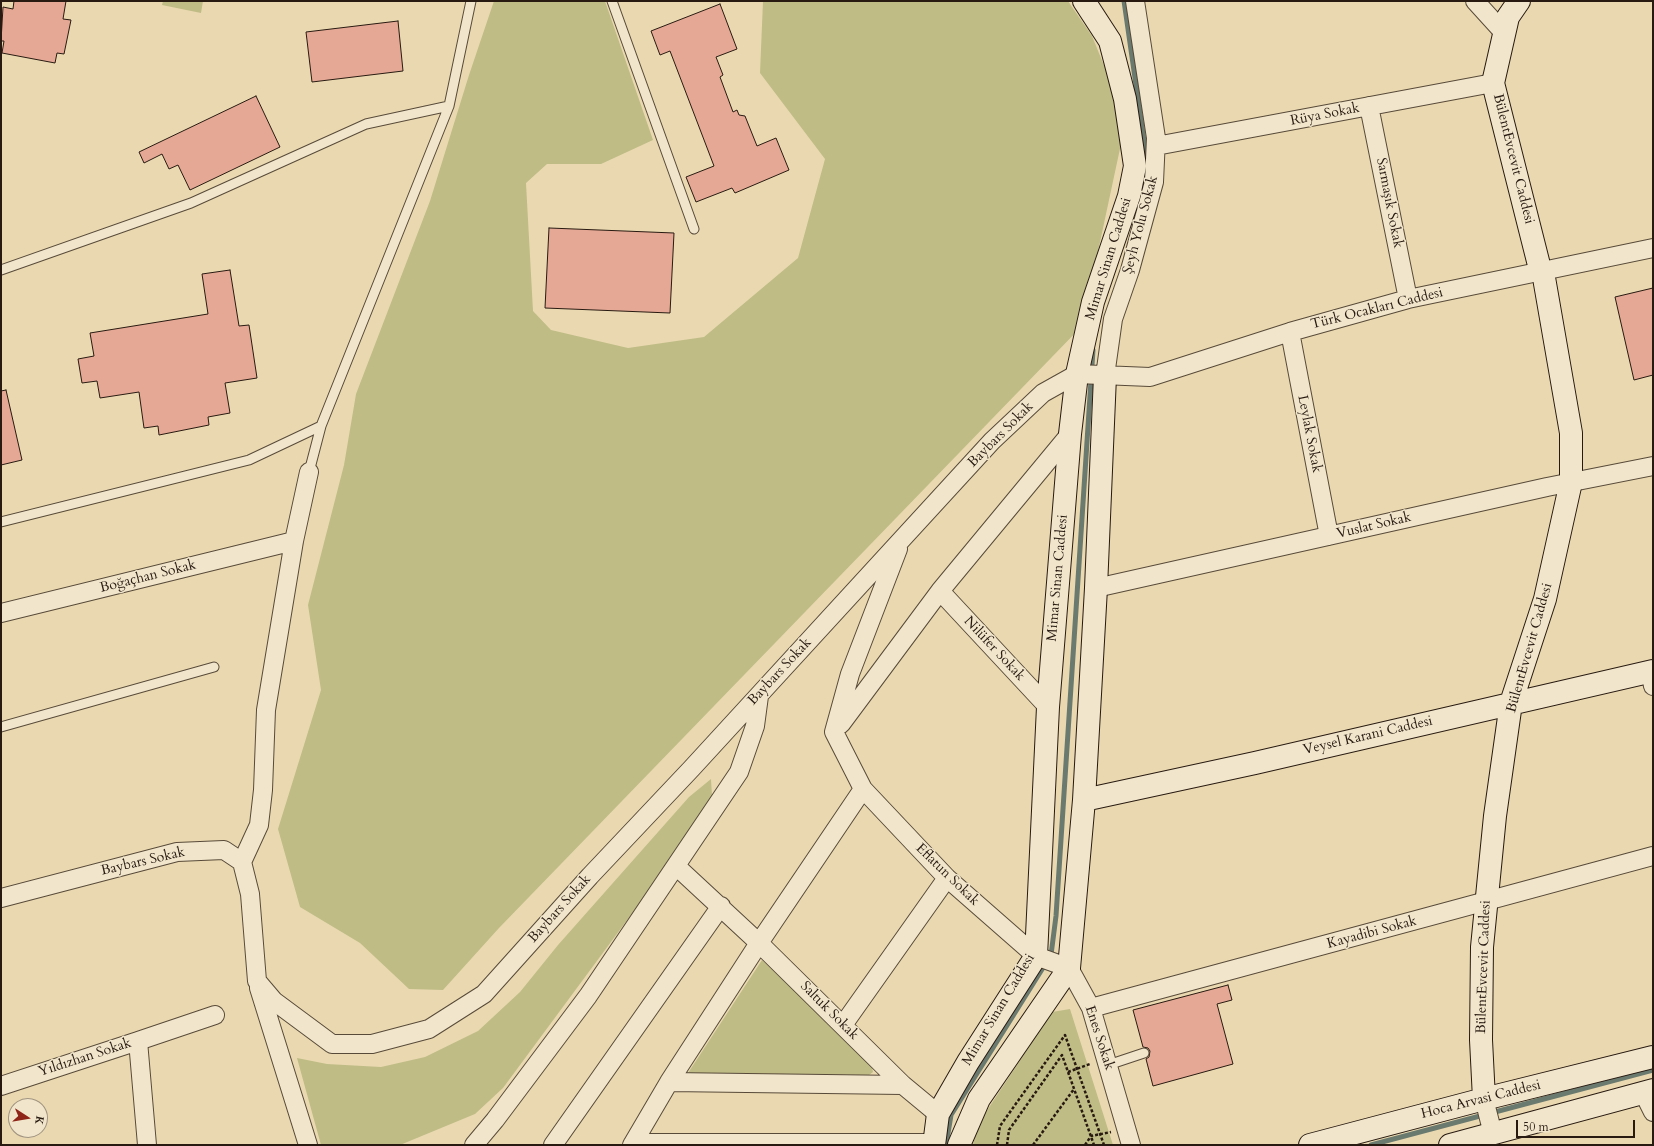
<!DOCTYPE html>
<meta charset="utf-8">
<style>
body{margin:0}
#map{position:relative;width:1654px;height:1146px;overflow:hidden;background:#ead9b0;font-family:Cardo,serif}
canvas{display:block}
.frame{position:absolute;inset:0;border:2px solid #281a11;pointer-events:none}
.north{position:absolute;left:8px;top:1098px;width:40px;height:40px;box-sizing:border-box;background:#f1e6cc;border:1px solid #a19481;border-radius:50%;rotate:102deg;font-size:11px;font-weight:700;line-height:16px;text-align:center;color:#281a11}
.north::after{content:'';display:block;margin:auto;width:14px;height:18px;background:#8f2418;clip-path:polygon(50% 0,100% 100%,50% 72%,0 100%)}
.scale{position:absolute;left:1516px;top:1120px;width:119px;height:18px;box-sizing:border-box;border:2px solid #281a11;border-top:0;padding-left:5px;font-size:12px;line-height:14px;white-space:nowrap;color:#281a11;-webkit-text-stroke:3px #f1e6cc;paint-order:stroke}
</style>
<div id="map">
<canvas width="1654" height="1146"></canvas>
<div class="frame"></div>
<div class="north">K</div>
<div class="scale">50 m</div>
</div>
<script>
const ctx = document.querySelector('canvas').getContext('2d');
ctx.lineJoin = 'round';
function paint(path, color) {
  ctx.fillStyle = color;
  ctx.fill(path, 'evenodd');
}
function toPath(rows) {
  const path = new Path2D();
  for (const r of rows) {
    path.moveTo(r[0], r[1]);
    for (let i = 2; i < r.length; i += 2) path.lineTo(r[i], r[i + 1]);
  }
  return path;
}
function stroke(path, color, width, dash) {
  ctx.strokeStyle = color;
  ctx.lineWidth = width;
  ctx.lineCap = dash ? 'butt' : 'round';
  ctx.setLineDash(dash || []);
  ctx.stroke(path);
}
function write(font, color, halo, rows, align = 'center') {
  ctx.font = font + ' Cardo,serif';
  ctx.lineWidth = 3;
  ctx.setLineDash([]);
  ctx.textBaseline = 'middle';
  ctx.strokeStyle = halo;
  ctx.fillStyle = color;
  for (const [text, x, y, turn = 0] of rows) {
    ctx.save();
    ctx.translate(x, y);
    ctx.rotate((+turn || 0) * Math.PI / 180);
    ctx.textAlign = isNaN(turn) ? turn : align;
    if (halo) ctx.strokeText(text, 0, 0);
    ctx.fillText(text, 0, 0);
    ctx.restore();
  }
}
const green = toPath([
 [163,1,203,1,201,13,162,5],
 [494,1,605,1,653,140,601,164,547,164,526,183,533,311,551,330,628,348,704,337,798,258,825,159,760,73,763,1,1068,1,1092,36,1112,85,1121,144,1082,326,499,928,443,990,409,989,360,943,300,907,278,829,321,690,308,605,344,465,356,394,430,201,469,75],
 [711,779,712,796,639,904,503,1088,475,1114,400,1145,321,1145,297,1058,327,1064,381,1067,425,1057,478,1031,520,992,558,945,689,797],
 [762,960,871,1063,873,1072,869,1075,688,1073],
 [1070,1009,1113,1145,973,1145,978,1124,1052,1012]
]);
const stream = toPath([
 [1124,1,1146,155,1142,193,1135,213],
 [946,1145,951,1115,1051,955,1056,916,1093,350],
 [1371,1145,1653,1070]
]);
const building = toPath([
 [14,1,66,1,63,19,71,20,64,54,57,53,55,63,2,53,4,41,1,41,3,7,13,9,14,1],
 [720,4,737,49,716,57,723,75,720,77,733,112,737,110,739,115,745,116,757,146,776,138,789,170,735,193,732,188,696,202,686,177,714,166,670,51,660,55,651,31,720,4],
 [398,21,403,71,312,82,306,32,398,21],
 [256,96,280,147,190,190,178,165,169,169,162,154,144,163,139,152,256,96],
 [549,228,674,233,670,313,545,308,549,228],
 [230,270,239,326,249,325,257,378,225,383,230,413,208,417,209,425,159,435,158,426,144,428,139,392,100,398,97,381,82,383,78,359,94,356,90,333,208,314,202,274,230,270],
 [1653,288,1653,375,1634,380,1615,297,1653,288],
 [6,390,22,460,1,465,1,391,6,390],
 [1228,985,1232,1000,1217,1004,1233,1064,1153,1086,1146,1059,1149,1057,1150,1051,1148,1048,1143,1047,1133,1010,1228,985]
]);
const path = toPath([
 [1068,1072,1090,1064],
 [997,1145,1000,1126,1065,1035,1104,1145],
 [1007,1145,1009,1130,1062,1055,1094,1145],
 [1033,1145,1074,1089],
 [1085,1145,1091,1136,1111,1132]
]);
const lane = toPath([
 [612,1,694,229],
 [1,270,191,203,366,124,449,106],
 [309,472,321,426],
 [1,522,249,460,321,426,449,106,471,1],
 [1,727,214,667],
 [1108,1065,1144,1053]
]);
const street = toPath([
 [1475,1,1505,34],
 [1369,106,1408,299],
 [1156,146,1493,83],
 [1290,332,1329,536],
 [1105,376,1113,319,1130,270,1154,182,1156,138,1135,1],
 [1096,588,1547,487,1653,466],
 [940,591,1048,707],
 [1,613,294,541],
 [1650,671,1653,686],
 [841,724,940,591,1070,434],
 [863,789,947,878,1036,956,1069,968,1091,1008,1131,1145],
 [242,862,259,825,263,790,266,710,294,541,309,472],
 [676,866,759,943,903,1085,938,1114],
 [1,898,177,852,224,850,242,862,250,894,257,981,274,1001,332,1044,372,1044,429,1029,484,994,590,876,692,768,992,441,1043,393,1077,374,1150,377,1290,332,1408,299,1653,248],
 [259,988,308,1145],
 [1091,1008,1653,856],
 [843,1025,947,878],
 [138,1041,215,1015],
 [669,1082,903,1085],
 [1,1086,138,1041,147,1145],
 [1643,1092,1653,1112],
 [1484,1099,1493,1134],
 [633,1143,934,1143],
 [474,1145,495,1120,588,996,739,772,755,726,759,696],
 [553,1145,721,906],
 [632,1145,669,1082,759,943,863,789,834,732,850,674,898,549]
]);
const secondary = toPath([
 [1519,1,1508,17,1493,83,1541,273],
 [1084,800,1255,763,1653,671],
 [1484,1099,1481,1040,1482,947,1495,816,1511,703,1545,599,1571,482,1571,433,1543,272],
 [934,1145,938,1114,968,1062,1036,956,1048,707,1070,434,1077,374,1093,302,1129,196,1135,166,1125,99,1110,41,1084,1],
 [959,1145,979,1099,1069,968,1084,800,1096,588,1105,376],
 [1310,1145,1484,1099,1653,1057],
 [1450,1145,1653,1090]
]);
const streetNames = [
 ["Rüya Sokak",1325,115,-11],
 ["BülentEvcevit Caddesi",1513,159,76],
 ["Sarmaşık Sokak",1389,203,79],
 ["Şeyh Yolu Sokak",1141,225,-75],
 ["Mimar Sinan Caddesi",1109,259,-73],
 ["Türk Ocakları Caddesi",1377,309,-14],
 ["Leylak Sokak",1309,434,79],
 ["Baybars Sokak",1001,435,-45],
 ["Vuslat Sokak",1374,526,-13],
 ["Boğaçhan Sokak",148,577,-14],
 ["Mimar Sinan Caddesi",1058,578,-85],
 ["BülentEvcevit Caddesi",1530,648,-74],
 ["Nilüfer Sokak",994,649,47],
 ["Baybars Sokak",780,672,-47],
 ["Veysel Karani Caddesi",1368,736,-13],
 ["Baybars Sokak",143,862,-13],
 ["Eflatun Sokak",947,875,44],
 ["Baybars Sokak",560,909,-48],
 ["Kayadibi Sokak",1372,933,-15],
 ["BülentEvcevit Caddesi",1484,967,-88],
 ["Mimar Sinan Caddesi",999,1010,-59],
 ["Saltuk Sokak",829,1011,45],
 ["Enes Sokak",1099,1038,72],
 ["Yıldızhan Sokak",85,1058,-18],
 ["Hoca Arvasi Caddesi",1481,1100,-14]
];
paint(green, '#bfbc86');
stroke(stream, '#6b7a6f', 5);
paint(building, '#e5a895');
stroke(building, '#281a11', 1);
stroke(lane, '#584a39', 11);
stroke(street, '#584a39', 20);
stroke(secondary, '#281a11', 24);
stroke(path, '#281a11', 2.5, [3, 2]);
stroke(lane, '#f1e6cc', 9);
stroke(street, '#f1e6cc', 18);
stroke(secondary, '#f1e6cc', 22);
write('14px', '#281a11', '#f1e6cc', streetNames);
</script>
